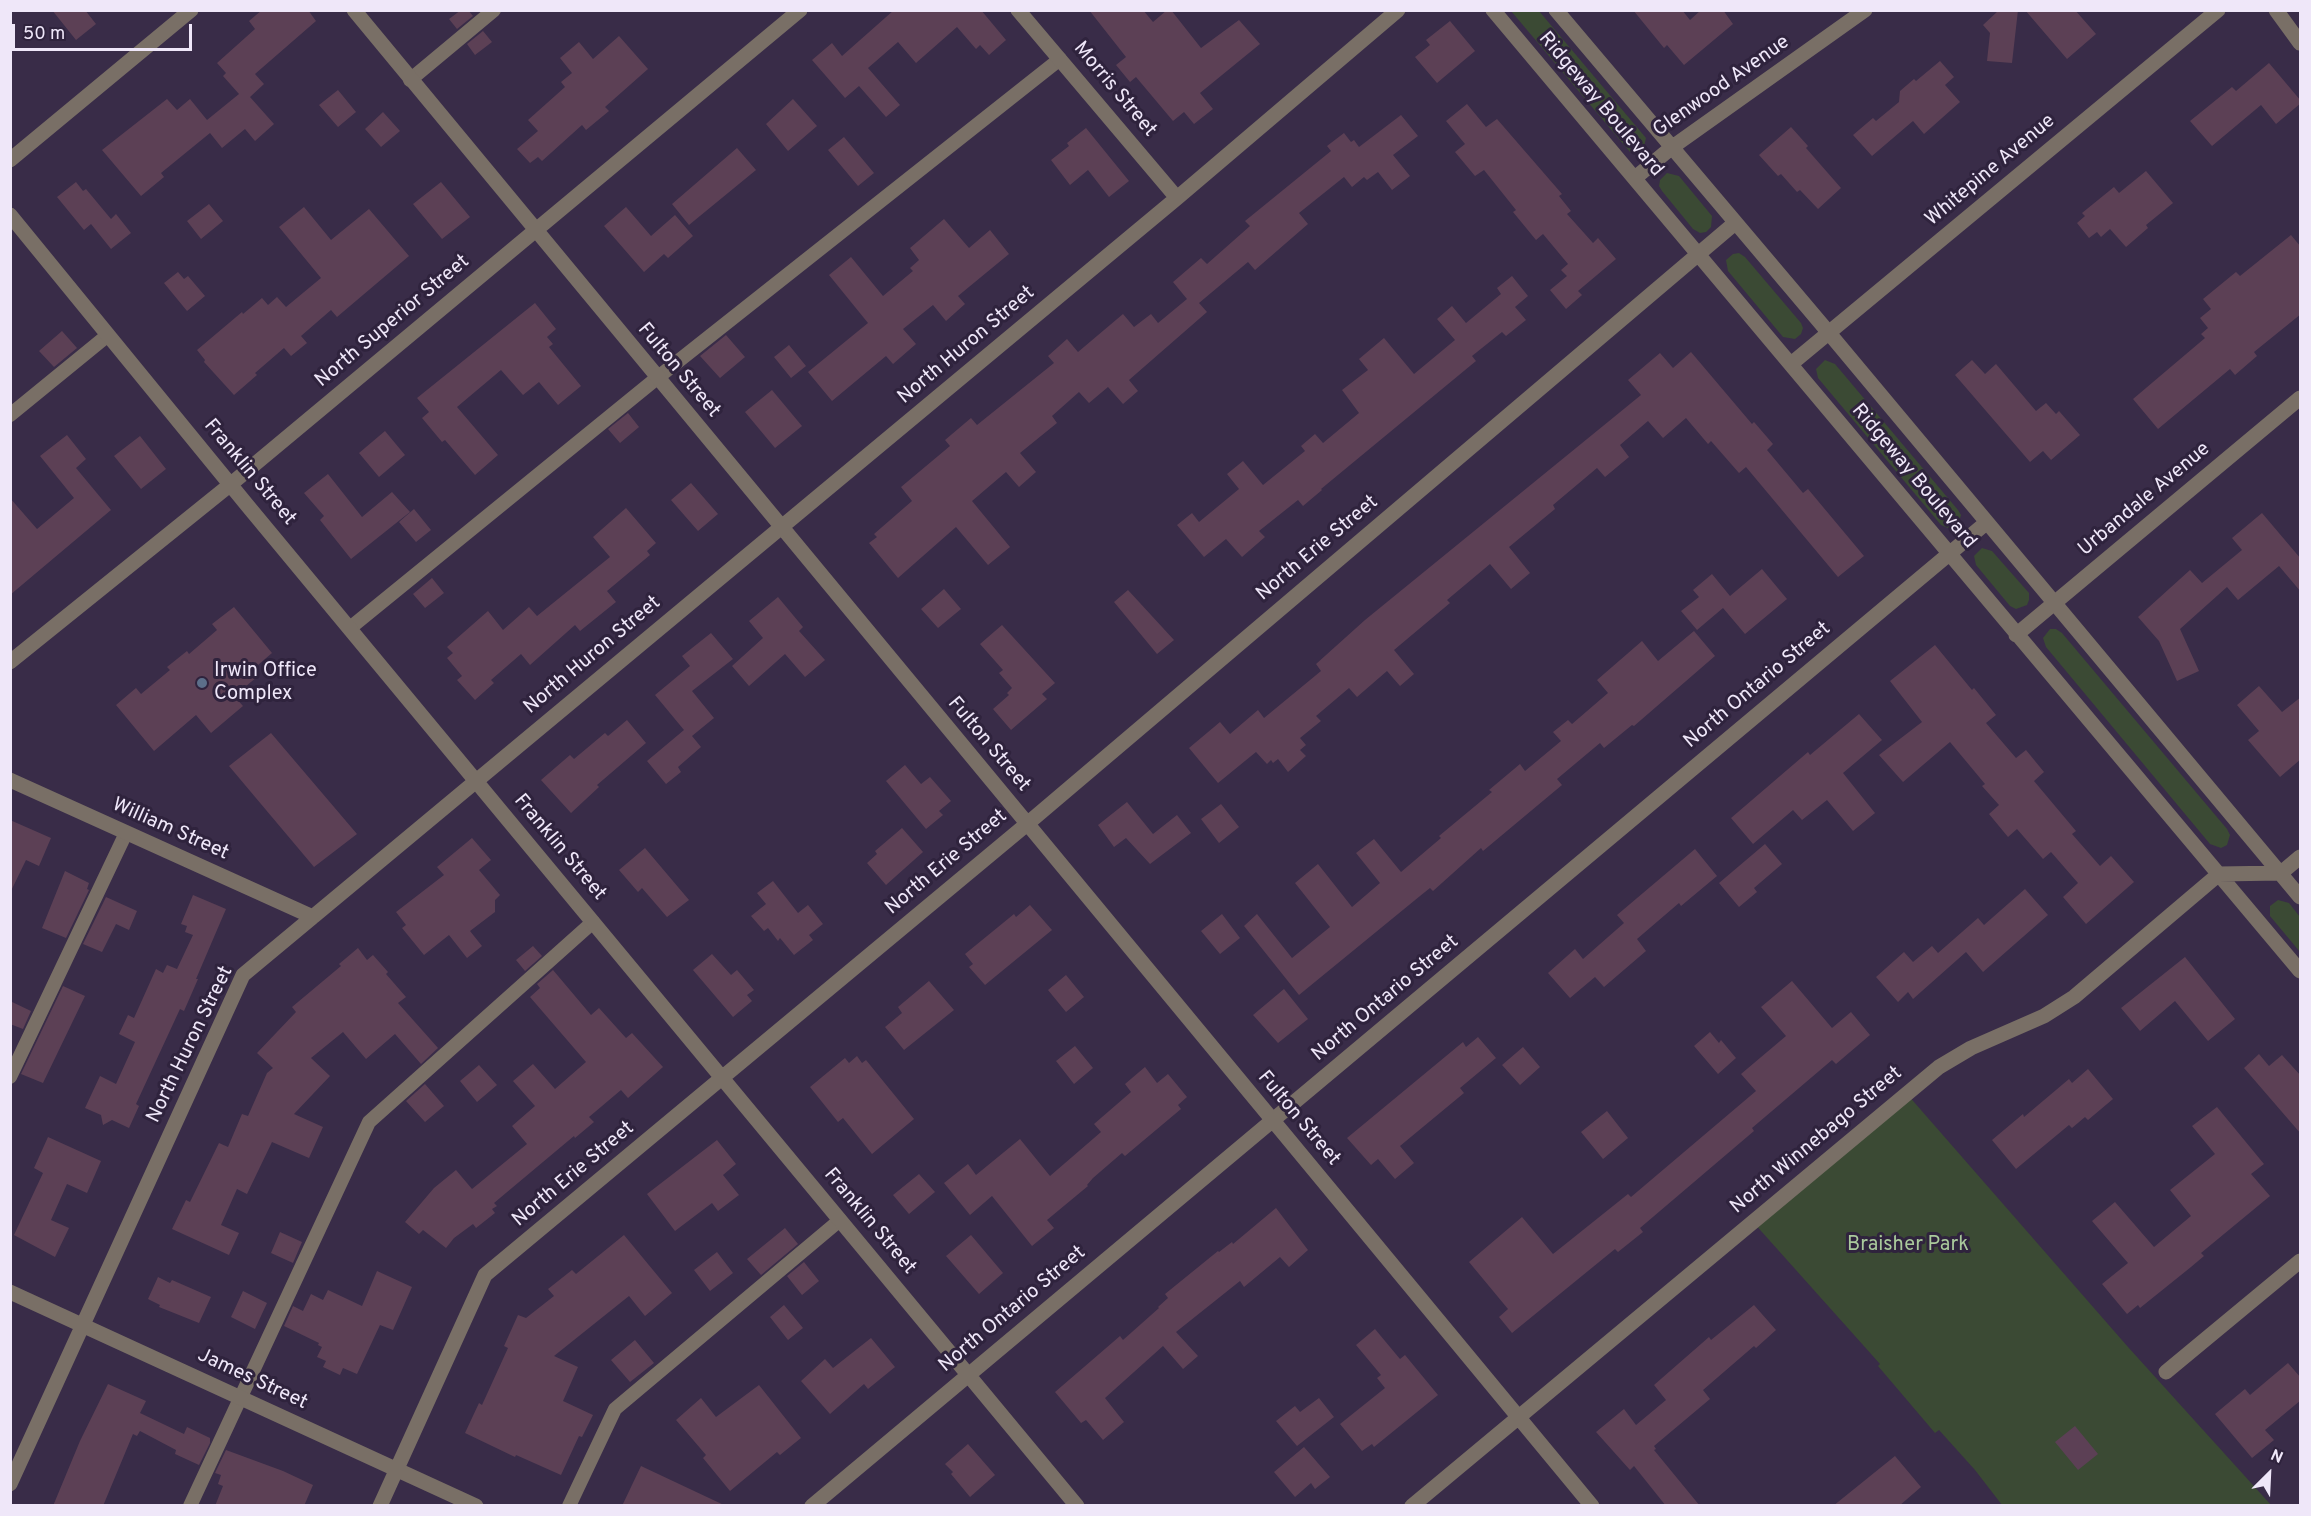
<!DOCTYPE html>
<style>
body{margin:0}
#map{position:relative;width:2311px;height:1516px;overflow:hidden;background:#392c48;font-family:Overpass,sans-serif}
canvas{display:block}
.frame{position:absolute;inset:0;border:12px solid #efe7f9;pointer-events:none}
.north{position:absolute;left:2239px;top:1444px;width:60px;height:60px;-webkit-text-stroke:4px #2f233d;paint-order:stroke;rotate:24deg;font-size:16px;font-weight:700;line-height:24px;text-align:center;color:#efe7f9}
.north::after{content:'';display:block;margin:auto;width:21px;height:27px;background:#efe7f9;clip-path:polygon(50% 0,100% 100%,50% 72%,0 100%)}
.scale{position:absolute;left:12px;top:24px;width:180px;height:27px;box-sizing:border-box;border:3px solid #efe7f9;border-top:0;padding-left:8px;font-size:18px;line-height:21px;white-space:nowrap;color:#efe7f9;-webkit-text-stroke:4px #2f233d;paint-order:stroke}
</style>
<div id="map">
<canvas width="2311" height="1516"></canvas>
<div class="frame"></div>
<div class="north">N</div>
<div class="scale">50 m</div>
</div>
<script>
const ctx = document.querySelector('canvas').getContext('2d');
ctx.lineJoin = 'round';
function paint(path, color) {
  ctx.fillStyle = color;
  ctx.fill(path, 'evenodd');
}
function toPath(rows) {
  const path = new Path2D();
  for (const r of rows) {
    path.moveTo(r[0], r[1]);
    for (let i = 2; i < r.length; i += 2) path.lineTo(r[i], r[i + 1]);
  }
  return path;
}
function stroke(path, color, width, dash) {
  ctx.strokeStyle = color;
  ctx.lineWidth = width;
  ctx.lineCap = dash ? 'butt' : 'round';
  ctx.setLineDash(dash || []);
  ctx.stroke(path);
}
function write(font, color, halo, rows, align = 'center') {
  ctx.font = font + ' Overpass,sans-serif';
  ctx.lineWidth = 6;
  ctx.setLineDash([]);
  ctx.textBaseline = 'middle';
  ctx.strokeStyle = halo;
  ctx.fillStyle = color;
  for (const [text, x, y, turn = 0] of rows) {
    ctx.save();
    ctx.translate(x, y);
    ctx.rotate((+turn || 0) * Math.PI / 180);
    ctx.textAlign = isNaN(turn) ? turn : align;
    if (halo) ctx.strokeText(text, 0, 0);
    ctx.fillText(text, 0, 0);
    ctx.restore();
  }
}
const green = toPath([
 [1511,11,1539,11,1646,138,1644,147,1639,153,1630,152],
 [1667,173,1679,176,1712,216,1711,227,1706,232,1700,233,1693,229,1662,191,1659,186,1660,180],
 [1739,253,1745,257,1801,323,1803,328,1801,334,1795,339,1783,337,1728,271,1726,260,1733,254],
 [1825,360,1835,364,1958,510,1961,515,1958,525,1948,528,1941,525,1818,378,1816,369],
 [1982,548,1992,551,2029,593,2029,600,2027,605,2016,609,2010,606,1976,565,1974,556],
 [2050,629,2056,629,2062,633,2227,829,2230,835,2227,845,2221,848,2210,844,2046,647,2043,638],
 [2278,900,2289,903,2300,917,2300,952,2270,916,2270,906],
 [1907,1094,2128,1347,2271,1505,2002,1505,1975,1470,1939,1430,1935,1433,1878,1366,1880,1364,1753,1222]
]);
const building = toPath([
 [52,10,85,10,96,24,76,40],
 [262,10,308,10,316,21,255,74,264,84,250,97,274,124,255,141,245,129,222,148,210,133,161,173,164,177,141,196,102,150,167,99,177,110,190,99,207,120,239,94,223,76,226,73,217,63,255,29,249,21],
 [461,10,468,10,473,16,457,29,449,19],
 [894,10,981,10,1006,40,989,55,980,45,976,49,957,27,916,63,898,42,868,68,900,105,886,117,859,86,845,98,812,60,832,43,842,56],
 [1089,10,1143,10,1153,22,1167,10,1171,10,1201,48,1239,20,1260,44,1200,93,1213,109,1194,124,1184,112,1173,121,1136,77,1130,82,1116,65,1126,57],
 [1633,10,1682,10,1690,20,1701,10,1723,10,1733,24,1684,65,1667,45,1664,48],
 [1999,10,2018,10,2012,63,1987,61,1990,33,1983,25],
 [2025,10,2075,10,2096,34,2067,59],
 [1450,21,1475,51,1437,83,1415,57,1430,45,1426,40],
 [483,31,492,42,475,55,467,44],
 [619,36,648,69,605,107,609,111,586,130,582,125,542,161,538,157,530,163,517,149,538,131,528,120,565,87,561,82,572,73,560,58,579,42,593,59],
 [1940,61,1954,77,1945,85,1960,102,1924,134,1913,121,1872,156,1853,135,1873,118,1876,121,1899,102,1900,91,1914,79,1916,81],
 [2269,63,2301,101,2301,103,2276,124,2261,105,2212,146,2190,121,2232,87,2236,91],
 [338,90,356,112,338,127,319,105],
 [793,99,817,126,788,151,766,124],
 [1467,104,1486,127,1497,119,1562,194,1559,196,1571,211,1567,214,1593,243,1598,238,1616,259,1578,291,1582,295,1566,309,1550,290,1567,276,1561,270,1568,264,1543,234,1536,240,1513,212,1516,210,1484,170,1475,176,1455,152,1465,144,1446,121],
 [383,112,400,131,381,147,365,129],
 [1401,115,1418,136,1393,155,1410,176,1392,190,1378,172,1367,180,1364,177,1352,187,1344,177,1299,213,1308,224,1255,270,1248,262,1199,303,1207,312,1129,380,1138,391,1123,404,1108,387,1089,403,1079,392,1052,416,1057,423,1020,453,1036,472,1019,487,1006,472,972,501,1010,547,988,565,956,527,898,578,869,543,877,537,874,534,912,501,901,487,950,446,945,440,971,418,977,425,1054,363,1048,356,1067,339,1078,352,1123,314,1134,327,1151,314,1158,323,1187,299,1173,282,1201,258,1207,264,1250,226,1245,221,1331,151,1327,146,1344,133,1351,142,1354,140,1359,147],
 [1791,127,1808,146,1806,148,1841,188,1818,209,1800,190,1797,192,1781,174,1778,176,1759,155],
 [1086,128,1129,181,1109,197,1088,170,1070,185,1051,160,1069,146,1067,143],
 [844,137,874,173,858,186,828,150],
 [737,148,756,170,689,225,672,204],
 [2146,171,2173,203,2146,225,2148,228,2126,247,2110,229,2101,237,2097,232,2089,238,2077,223,2085,216,2082,213,2114,187,2119,193],
 [76,182,83,191,86,189,111,219,116,214,131,233,111,249,91,224,84,230,57,197],
 [441,182,470,217,442,239,413,204],
 [209,204,223,221,201,239,187,221],
 [304,207,331,240,369,209,409,256,337,317,331,310,301,336,307,343,291,356,284,348,255,373,257,375,234,395,204,362,205,360,197,350,242,312,243,314,262,298,268,305,277,297,286,307,321,278,279,227],
 [626,207,651,236,675,215,693,236,668,258,664,254,644,272,604,226],
 [944,219,969,248,990,230,1009,254,958,296,965,304,946,321,933,305,903,329,916,344,893,364,886,356,832,401,808,372,868,323,829,275,851,257,883,296,913,271,910,268,919,260,910,248],
 [2291,235,2301,247,2301,314,2254,352,2257,356,2235,375,2230,369,2158,429,2133,399,2205,338,2201,334,2208,328,2200,318,2211,309,2203,299,2236,272,2240,276],
 [178,272,184,279,188,276,205,296,187,311,164,283],
 [1512,276,1528,296,1515,307,1526,320,1506,336,1502,332,1472,356,1476,361,1321,489,1322,490,1303,506,1298,500,1259,531,1265,537,1242,557,1226,539,1204,557,1177,525,1192,513,1199,522,1239,489,1227,474,1243,461,1263,485,1305,451,1301,446,1315,434,1323,443,1359,413,1342,390,1368,370,1359,359,1384,338,1414,374,1455,340,1437,319,1452,306,1466,323,1501,294,1497,288],
 [535,303,556,329,547,337,553,344,549,347,581,386,558,405,539,382,523,395,501,370,457,407,498,455,475,475,445,440,442,442,422,418,429,412,417,398],
 [62,331,77,348,54,367,39,351],
 [726,335,745,357,720,378,700,356],
 [789,345,806,366,791,378,774,357],
 [1691,352,1752,424,1754,422,1773,444,1767,450,1803,493,1808,489,1864,556,1838,577,1746,467,1739,473,1711,441,1708,444,1686,418,1663,438,1648,421,1620,445,1629,457,1605,477,1597,468,1553,505,1555,509,1509,547,1530,573,1511,589,1490,564,1447,600,1450,603,1394,650,1414,674,1400,686,1387,671,1357,697,1349,688,1316,716,1321,721,1300,738,1306,745,1300,750,1306,756,1288,772,1278,759,1273,763,1271,760,1267,764,1256,752,1218,783,1189,748,1220,722,1230,734,1258,710,1264,718,1321,671,1316,664,1365,620,1641,395,1628,380,1660,353,1673,368],
 [1972,360,1985,374,1996,364,2036,411,2046,403,2056,414,2059,411,2080,435,2051,460,2043,451,2030,462,1955,375],
 [772,390,802,426,775,448,745,412],
 [628,413,639,427,620,443,608,429],
 [385,431,405,455,379,477,359,453],
 [67,435,86,459,76,468,111,510,10,595,10,498,37,529,74,498,40,456],
 [140,436,166,469,141,489,114,456],
 [328,474,362,517,392,492,410,512,351,559,320,520,324,516,304,493],
 [691,483,718,514,698,531,671,500],
 [626,508,656,543,647,551,650,555,607,591,616,602,580,631,575,625,530,665,521,654,491,680,494,683,475,700,457,680,462,676,447,658,453,653,447,647,488,611,503,630,529,607,537,616,610,557,593,537],
 [414,509,431,530,416,542,399,522],
 [2262,513,2301,559,2301,592,2279,566,2238,600,2227,587,2180,629,2199,671,2177,681,2159,641,2138,617,2190,570,2202,583,2242,550,2232,538],
 [1762,569,1787,599,1745,634,1723,608,1697,630,1681,611,1699,597,1693,590,1712,574,1730,596],
 [432,578,444,593,425,608,413,594],
 [944,589,961,609,938,628,921,609],
 [1128,590,1174,640,1157,654,1114,602],
 [778,597,803,627,799,631,825,660,805,677,785,654,749,686,732,666,763,638,749,621],
 [234,607,272,653,251,671,257,677,234,696,243,706,211,733,196,715,154,751,116,705,136,688,141,694,170,670,167,667,187,651,189,654,217,630,212,624],
 [1002,625,1055,683,1042,694,1047,699,1011,730,993,709,1009,695,1007,693,1012,688,999,673,1003,670,980,644],
 [1694,631,1715,656,1634,726,1632,725,1604,748,1600,743,1557,779,1562,785,1483,851,1481,848,1433,891,1430,888,1420,896,1299,995,1244,926,1257,914,1292,958,1330,927,1295,883,1318,864,1352,907,1380,883,1356,853,1374,839,1401,872,1441,838,1439,836,1492,792,1489,790,1520,764,1525,771,1561,741,1553,732,1568,720,1572,724,1608,693,1597,680,1642,641,1658,661],
 [711,633,733,659,692,691,714,718,692,736,701,747,678,767,681,772,666,784,647,761,684,730,655,695,690,666,682,656],
 [1935,645,1972,690,1974,688,1996,715,1986,723,2016,758,2026,750,2044,772,2034,781,2076,831,2072,834,2100,866,2111,856,2134,882,2086,924,2063,897,2078,883,2051,852,2043,859,2017,829,2008,837,1989,814,1999,805,1982,786,1985,784,1950,742,1903,782,1879,755,1922,722,1890,681],
 [2259,686,2282,712,2301,697,2301,759,2280,777,2248,740,2259,731,2237,705],
 [1859,714,1882,740,1843,773,1875,813,1853,831,1827,800,1802,820,1793,810,1753,844,1731,818,1808,752,1810,755],
 [627,720,646,743,597,785,599,787,571,813,541,780,570,755,574,759,605,733,608,736],
 [271,733,357,834,314,867,229,766],
 [905,765,921,784,930,777,951,801,939,811,943,815,926,829,886,781],
 [1127,802,1153,834,1177,815,1191,833,1150,864,1126,838,1114,847,1098,825],
 [1221,804,1239,827,1219,843,1201,819],
 [10,820,51,838,39,866,26,860,10,893],
 [902,828,923,852,886,885,867,863,877,854,875,851],
 [472,838,491,860,479,870,500,895,495,900,495,912,470,931,482,946,467,958,449,935,424,955,402,928,406,925,396,912,444,875,437,867],
 [1765,844,1782,864,1754,888,1757,892,1739,907,1719,883],
 [645,848,689,900,667,917,642,888,638,892,619,870],
 [1695,849,1717,876,1681,906,1679,903,1637,939,1646,951,1604,987,1595,977,1570,998,1548,973,1575,949,1583,959,1624,923,1617,915],
 [65,871,89,883,87,889,89,890,66,938,42,928],
 [773,881,798,913,808,905,823,924,809,935,813,940,794,955,780,938,778,941,768,928,764,931,751,916,766,904,757,893],
 [2025,889,2048,915,1983,972,1966,952,1913,999,1908,992,1898,1002,1876,977,1904,952,1913,962,1932,946,1938,953,1978,918,1984,925],
 [193,895,226,909,196,979,198,979,184,1011,180,1009,136,1104,139,1106,129,1128,112,1120,103,1125,101,1115,85,1108,100,1076,116,1084,135,1042,119,1034,128,1015,134,1018,156,969,163,973,167,965,177,969,193,935,185,932,187,926,181,924],
 [106,897,137,911,129,930,116,924,102,952,83,944],
 [1030,905,1052,930,985,985,969,967,973,964,965,954,1014,914,1016,917],
 [1222,914,1240,938,1220,954,1201,931],
 [533,946,542,956,525,971,516,960],
 [358,948,367,960,373,955,388,972,386,974,406,997,398,1003,438,1048,421,1064,395,1034,366,1059,343,1032,311,1058,330,1076,294,1114,323,1127,309,1158,272,1142,247,1194,237,1189,221,1225,239,1233,229,1255,172,1229,186,1200,190,1202,219,1143,228,1147,242,1114,248,1116,267,1073,273,1068,257,1053,296,1012,292,1007,341,966,339,964],
 [712,954,731,975,737,970,754,990,747,995,752,1001,733,1017,693,970],
 [2185,957,2235,1019,2208,1041,2175,1001,2140,1031,2121,1008],
 [553,970,591,1015,599,1008,626,1038,632,1033,663,1067,628,1098,621,1090,589,1117,594,1122,575,1138,574,1136,494,1203,497,1206,492,1209,495,1213,476,1228,473,1224,454,1238,446,1248,423,1230,419,1234,405,1222,434,1188,456,1170,472,1189,527,1144,512,1126,535,1106,513,1081,533,1064,555,1089,586,1062,530,997,540,988,537,984],
 [1066,975,1084,997,1066,1012,1048,990],
 [929,981,954,1010,904,1050,885,1027,902,1013,898,1007],
 [1792,981,1832,1028,1851,1012,1870,1035,1836,1064,1832,1060,1752,1128,1754,1131,1640,1228,1643,1232,1618,1252,1615,1249,1512,1333,1499,1317,1508,1309,1469,1262,1522,1217,1553,1254,1628,1194,1631,1197,1756,1091,1741,1074,1786,1036,1761,1007],
 [63,986,85,996,43,1083,21,1074],
 [1284,989,1308,1019,1278,1043,1253,1015],
 [10,1001,31,1011,23,1029,10,1024],
 [1710,1032,1719,1043,1721,1040,1736,1058,1718,1074,1694,1046],
 [1478,1037,1496,1058,1460,1088,1464,1093,1400,1146,1414,1163,1395,1179,1378,1159,1371,1165,1347,1138,1463,1042,1466,1047],
 [1075,1046,1093,1068,1074,1084,1056,1061],
 [1523,1047,1540,1067,1520,1085,1502,1065],
 [2259,1054,2269,1066,2282,1055,2301,1076,2301,1134,2244,1068],
 [857,1056,862,1063,866,1060,914,1119,872,1154,843,1118,838,1122,810,1087,845,1058,849,1063],
 [479,1065,497,1085,477,1102,460,1081],
 [1145,1067,1157,1083,1168,1074,1187,1097,1178,1105,1181,1109,1125,1156,1122,1153,1093,1178,1087,1185,1088,1186,1047,1220,1054,1228,1032,1246,992,1196,970,1215,944,1183,968,1164,976,1175,1020,1139,1050,1176,1101,1132,1094,1124,1131,1092,1125,1084],
 [2088,1069,2113,1099,2088,1120,2085,1117,2072,1128,2069,1125,2016,1169,1992,1140,2023,1114,2024,1117,2069,1079,2072,1083],
 [425,1084,444,1106,425,1122,406,1101],
 [2217,1107,2264,1164,2251,1174,2270,1196,2201,1253,2204,1256,2191,1267,2140,1308,2138,1305,2127,1314,2102,1284,2128,1263,2092,1221,2115,1202,2154,1247,2191,1216,2170,1190,2215,1154,2192,1126],
 [1607,1111,1628,1138,1603,1159,1581,1132],
 [48,1137,101,1161,87,1193,67,1184,51,1220,69,1228,55,1257,14,1235,43,1173,34,1168],
 [717,1140,736,1164,723,1175,739,1195,718,1211,712,1203,675,1231,647,1194],
 [919,1174,935,1192,909,1214,893,1195],
 [1276,1208,1308,1250,1289,1267,1280,1257,1244,1287,1240,1281,1176,1332,1198,1356,1183,1369,1163,1346,1105,1398,1124,1422,1103,1440,1086,1420,1081,1423,1055,1392,1120,1336,1123,1340,1159,1308,1158,1307,1168,1298,1165,1294,1218,1251,1219,1252,1232,1242,1233,1244],
 [785,1228,798,1244,761,1275,747,1259],
 [280,1232,302,1242,293,1263,271,1253],
 [624,1235,672,1293,645,1316,629,1296,554,1356,578,1367,563,1401,593,1415,582,1437,579,1436,561,1475,516,1455,515,1457,465,1433,479,1403,482,1405,508,1348,504,1346,518,1315,526,1318,554,1296,548,1289,572,1270,576,1274],
 [971,1235,1003,1273,979,1294,946,1256],
 [717,1252,733,1273,710,1291,694,1270],
 [804,1262,819,1281,802,1295,787,1276],
 [377,1271,412,1287,393,1330,380,1325,357,1374,343,1368,340,1375,323,1367,326,1361,317,1357,322,1347,318,1345,319,1343,284,1326,293,1306,303,1311,311,1294,323,1300,328,1290,362,1306],
 [158,1277,170,1283,172,1280,211,1297,199,1323,159,1307,160,1305,148,1299],
 [243,1291,267,1303,255,1329,231,1317],
 [784,1305,803,1328,788,1340,770,1317],
 [1754,1305,1776,1330,1756,1348,1754,1346,1703,1390,1710,1399,1654,1446,1656,1449,1654,1450,1700,1506,1666,1506,1634,1466,1630,1470,1596,1432,1624,1409,1636,1425,1666,1400,1654,1385,1709,1337,1711,1340],
 [1375,1329,1400,1359,1405,1355,1438,1395,1374,1447,1372,1444,1362,1451,1340,1424,1385,1388,1377,1378,1381,1375,1356,1345],
 [871,1338,895,1367,868,1389,864,1384,830,1414,801,1381,825,1359,833,1368],
 [635,1340,654,1363,630,1382,611,1360],
 [2288,1363,2301,1378,2301,1400,2265,1430,2274,1440,2252,1458,2215,1414,2245,1389,2250,1395],
 [108,1384,146,1401,140,1413,184,1434,187,1427,210,1438,210,1443,199,1465,175,1454,176,1450,140,1431,137,1436,133,1434,103,1506,53,1506,80,1441],
 [759,1385,801,1438,780,1455,777,1452,730,1491,703,1458,706,1455,676,1420,701,1398,716,1417],
 [1319,1398,1334,1417,1297,1446,1276,1421,1295,1406,1300,1412],
 [2075,1426,2098,1454,2078,1470,2055,1442],
 [968,1444,995,1475,970,1497,951,1474,953,1472,945,1464],
 [1304,1447,1330,1477,1315,1489,1311,1483,1295,1497,1274,1472],
 [226,1450,283,1471,313,1485,304,1506,215,1506,223,1486,218,1484,221,1475,215,1473],
 [1895,1456,1921,1487,1899,1506,1833,1506],
 [641,1466,726,1506,622,1506]
]);
const lane = toPath([
 [410,80,494,10],
 [10,415,108,335],
 [350,628,657,378,1060,59],
 [10,1077,126,833],
 [190,1506,369,1122,593,922],
 [569,1506,615,1409,840,1220]
]);
const street = toPath([
 [354,10,1592,1506],
 [1018,10,1177,198],
 [1493,10,2300,971],
 [1556,10,1829,333,2300,897],
 [2276,10,2300,43],
 [10,160,191,10],
 [1635,178,1671,148,1865,10],
 [10,215,247,505,1077,1506],
 [1791,364,2218,10],
 [2016,635,2300,398],
 [10,662,231,484,800,10],
 [10,780,313,917],
 [10,1292,476,1506],
 [2166,1372,2300,1261],
 [10,1484,243,975,1177,198,1398,10],
 [380,1506,485,1275,1027,824,1735,223],
 [812,1506,1986,523],
 [1412,1506,1939,1067,1971,1048,2044,1016,2074,997,2219,874,2281,873,2300,857]
]);
const markers = [
 [202,683,6,"#5c6f8a"]
];
const streetNames = [
 ["Glenwood Avenue",1722,87,-35],
 ["Morris Street",1114,90,50],
 ["Ridgeway Boulevard",1600,105,50],
 ["Whitepine Avenue",1991,171,-40],
 ["North Superior Street",393,322,-40],
 ["North Huron Street",967,346,-40],
 ["Fulton Street",678,371,50],
 ["Franklin Street",249,473,50],
 ["Ridgeway Boulevard",1913,477,50],
 ["Urbandale Avenue",2145,500,-40],
 ["North Erie Street",1318,549,-40],
 ["North Huron Street",593,656,-40],
 ["North Ontario Street",1758,686,-40],
 ["Fulton Street",988,745,50],
 ["William Street",170,830,24],
 ["Franklin Street",559,848,50],
 ["North Erie Street",947,863,-40],
 ["North Ontario Street",1386,999,-40],
 ["North Huron Street",191,1045,-64],
 ["Fulton Street",1298,1119,50],
 ["North Winnebago Street",1817,1141,-40],
 ["North Erie Street",574,1175,-40],
 ["Franklin Street",869,1222,50],
 ["North Ontario Street",1013,1310,-40],
 ["James Street",252,1380,25]
];
const poiNames = [
 ["Irwin Office",214,672],
 ["Complex",214,695]
];
const parkNames = [
 ["Braisher Park",1908,1246]
];
paint(green, '#3b4a34');
paint(building, '#5c4055');
stroke(lane, '#796f66', 14);
stroke(street, '#796f66', 15);
for (const [x, y, r, color] of markers) {
  const dot = new Path2D();
  dot.arc(x, y, r, 0, 2 * Math.PI);
  ctx.fillStyle = color;
  ctx.fill(dot);
  stroke(dot, '#2f233d', 2);
}
write('20px', '#efe7f9', '#2f233d', streetNames);
write('20px', '#efe7f9', '#2f233d', poiNames, 'left');
write('20px', '#aaca9c', '#2f233d', parkNames);
</script>
